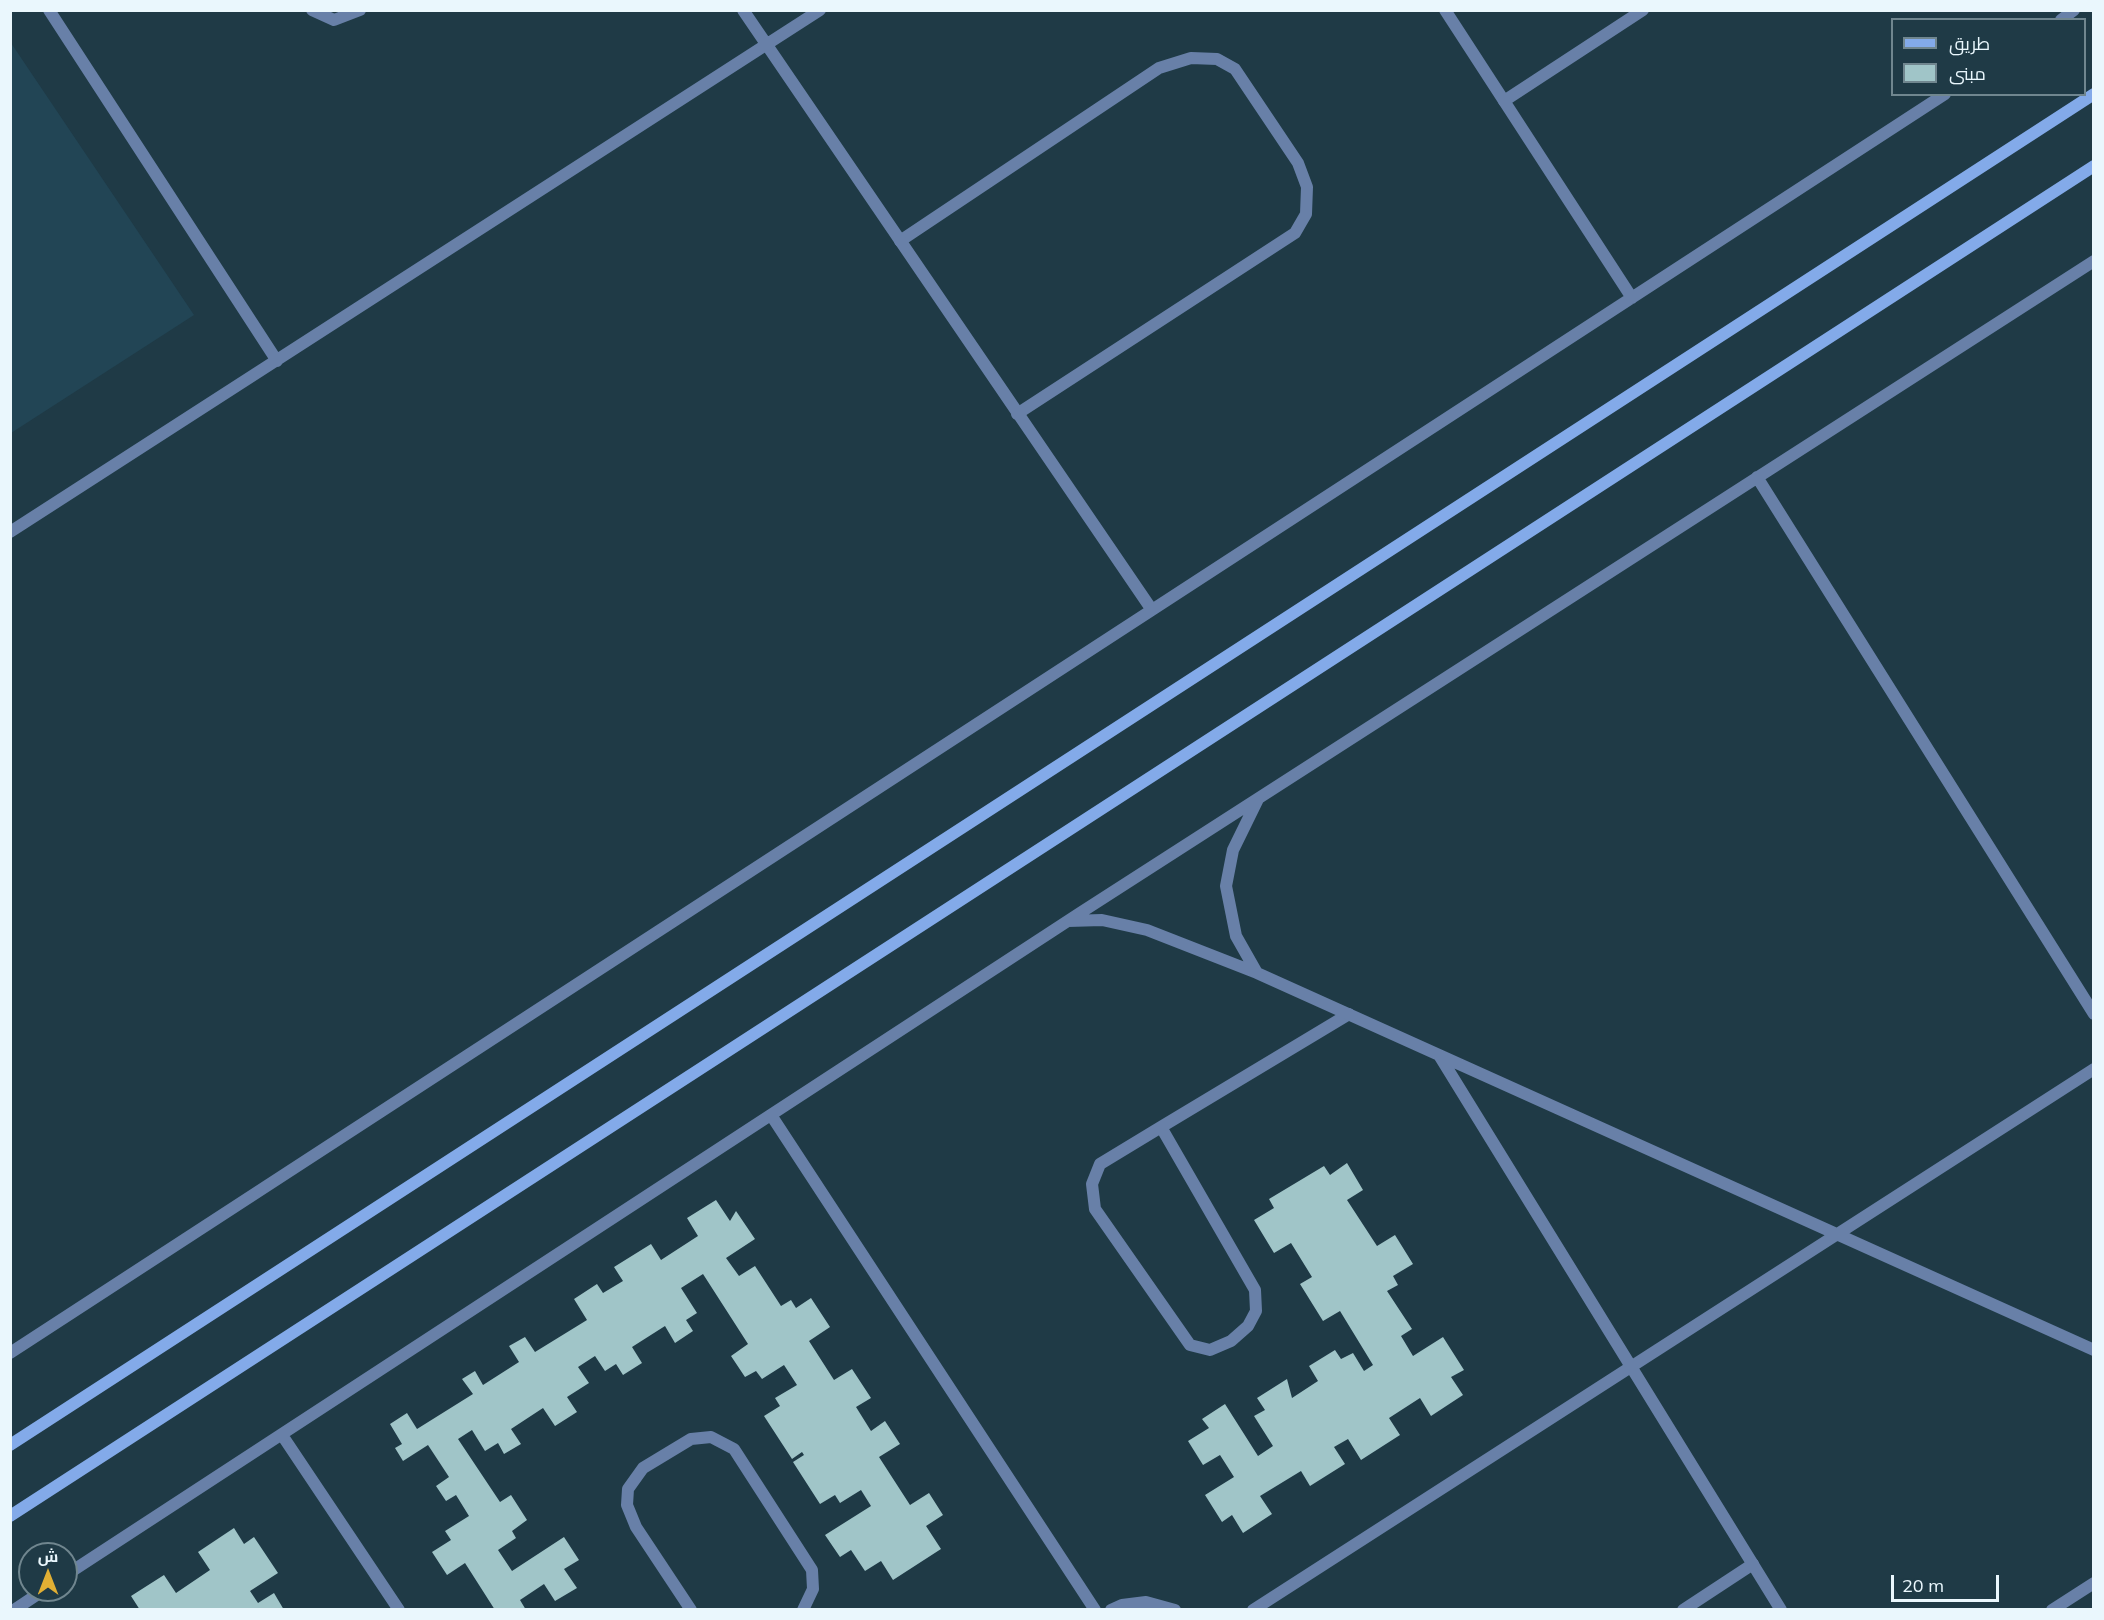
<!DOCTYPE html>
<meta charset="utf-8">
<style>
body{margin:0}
#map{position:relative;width:2104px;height:1620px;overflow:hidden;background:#1f3a46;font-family:Mulish,Cairo,sans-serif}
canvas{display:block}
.frame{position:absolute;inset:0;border:12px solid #eaf7fd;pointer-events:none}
.legend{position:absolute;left:1891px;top:18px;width:195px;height:78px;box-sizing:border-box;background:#1f3a46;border:2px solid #70868f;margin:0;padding:8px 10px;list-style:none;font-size:18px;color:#eaf7fd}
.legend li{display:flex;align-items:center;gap:12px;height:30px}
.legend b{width:30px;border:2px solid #70868f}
.north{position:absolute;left:18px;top:1542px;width:60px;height:60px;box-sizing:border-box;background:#1f3a46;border:2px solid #70868f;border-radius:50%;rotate:0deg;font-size:16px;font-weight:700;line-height:24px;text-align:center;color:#eaf7fd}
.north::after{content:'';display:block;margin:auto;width:21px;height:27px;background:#e1af34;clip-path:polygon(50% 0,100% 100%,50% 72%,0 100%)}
.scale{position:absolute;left:1891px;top:1575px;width:108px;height:27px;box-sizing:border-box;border:3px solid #eaf7fd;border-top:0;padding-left:8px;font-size:18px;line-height:21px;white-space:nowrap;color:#eaf7fd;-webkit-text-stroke:4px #1f3a46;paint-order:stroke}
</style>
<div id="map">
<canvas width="2104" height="1620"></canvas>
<div class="frame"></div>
<ul class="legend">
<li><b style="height:8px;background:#83aae9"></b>طريق</li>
<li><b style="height:16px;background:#a0c5c8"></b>مبنى</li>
</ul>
<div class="north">ش</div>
<div class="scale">20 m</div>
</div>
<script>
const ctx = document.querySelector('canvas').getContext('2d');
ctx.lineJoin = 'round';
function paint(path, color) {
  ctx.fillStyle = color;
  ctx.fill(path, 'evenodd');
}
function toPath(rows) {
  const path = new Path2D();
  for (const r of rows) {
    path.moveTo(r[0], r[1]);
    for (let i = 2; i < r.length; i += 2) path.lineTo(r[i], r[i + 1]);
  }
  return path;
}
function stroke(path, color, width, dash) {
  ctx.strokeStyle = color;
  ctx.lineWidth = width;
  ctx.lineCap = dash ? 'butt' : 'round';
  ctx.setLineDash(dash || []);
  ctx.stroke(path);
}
const built = toPath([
 [11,43,194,315,11,433,10,433]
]);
const building = toPath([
 [1347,1163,1363,1190,1347,1200,1377,1246,1395,1235,1413,1264,1393,1276,1398,1285,1387,1291,1412,1329,1401,1336,1413,1356,1443,1337,1464,1370,1451,1377,1463,1395,1431,1416,1420,1398,1389,1418,1400,1435,1361,1460,1348,1439,1334,1447,1345,1464,1310,1486,1301,1471,1260,1496,1272,1514,1243,1533,1232,1515,1222,1522,1205,1495,1234,1477,1220,1455,1203,1465,1188,1441,1209,1428,1202,1419,1225,1404,1258,1456,1273,1446,1254,1416,1265,1410,1257,1398,1287,1379,1292,1398,1318,1381,1309,1366,1335,1350,1341,1359,1353,1353,1364,1371,1373,1365,1340,1311,1323,1321,1300,1284,1312,1277,1291,1243,1274,1253,1254,1220,1274,1208,1269,1199,1324,1166,1330,1175],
 [716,1200,730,1221,736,1211,755,1239,726,1258,739,1276,755,1266,781,1306,791,1300,796,1308,811,1298,830,1327,809,1341,834,1380,852,1369,871,1398,856,1407,871,1431,885,1421,900,1444,879,1457,910,1505,929,1493,943,1515,926,1526,941,1549,893,1580,881,1561,865,1571,851,1550,840,1557,825,1535,871,1506,861,1490,840,1503,835,1495,820,1504,793,1462,804,1455,802,1452,792,1459,764,1416,780,1406,775,1398,797,1385,784,1365,762,1379,756,1371,745,1377,731,1356,748,1344,703,1274,681,1288,697,1313,686,1320,693,1331,675,1343,665,1326,632,1347,642,1363,623,1375,616,1364,605,1371,595,1356,578,1367,589,1383,567,1397,577,1412,555,1426,543,1408,511,1429,521,1444,504,1454,498,1443,485,1451,472,1430,458,1439,500,1502,511,1495,527,1520,512,1531,516,1538,498,1550,512,1571,564,1537,579,1560,564,1569,577,1588,555,1601,544,1584,520,1600,526,1610,495,1610,465,1563,447,1575,432,1552,451,1540,445,1531,469,1516,456,1495,446,1501,436,1486,449,1477,428,1445,403,1461,395,1448,402,1444,390,1424,407,1413,417,1429,473,1394,462,1379,475,1371,483,1385,519,1362,509,1346,525,1337,535,1352,587,1320,574,1299,597,1284,603,1293,623,1281,614,1267,651,1244,661,1260,698,1236,687,1218],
 [234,1528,244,1544,254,1537,278,1573,250,1591,258,1603,274,1593,284,1610,140,1610,131,1596,164,1575,176,1593,210,1570,198,1552]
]);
const lane = toPath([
 [312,10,334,20,360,10],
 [1504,101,1643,10],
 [900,241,1159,68,1191,58,1217,59,1235,69,1298,163,1307,187,1306,214,1295,233,1017,414],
 [1161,1127,1255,1290,1256,1311,1248,1326,1231,1341,1210,1350,1190,1345,1095,1209,1092,1184,1100,1164,1161,1127,1349,1014],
 [691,1610,636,1527,627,1505,628,1489,643,1468,691,1439,711,1437,734,1449,812,1570,813,1589,803,1610],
 [1683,1610,1753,1564],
 [2052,1610,2094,1583]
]);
const street = toPath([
 [49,10,277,361],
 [743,10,1152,610],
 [1445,10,1632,298],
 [2061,20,2074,10],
 [1757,477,2094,1014],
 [10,532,820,10],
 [1068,921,1102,920,1147,930,1257,973,1236,936,1226,886,1233,850,1258,799],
 [1257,973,2094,1350],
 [1439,1055,1781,1610],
 [771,1115,1095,1610],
 [10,1353,1945,94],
 [282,1435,399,1610],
 [66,1575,1080,913,2094,261],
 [14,1610,44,1590],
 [1111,1610,1122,1605,1146,1602,1175,1610],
 [1253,1610,2094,1069]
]);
const secondary = toPath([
 [10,1445,2094,94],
 [10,1516,2094,166]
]);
paint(built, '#224555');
paint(building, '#a0c5c8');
stroke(lane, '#6880a8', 12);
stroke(street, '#6880a8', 12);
stroke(secondary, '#83aae9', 12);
</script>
